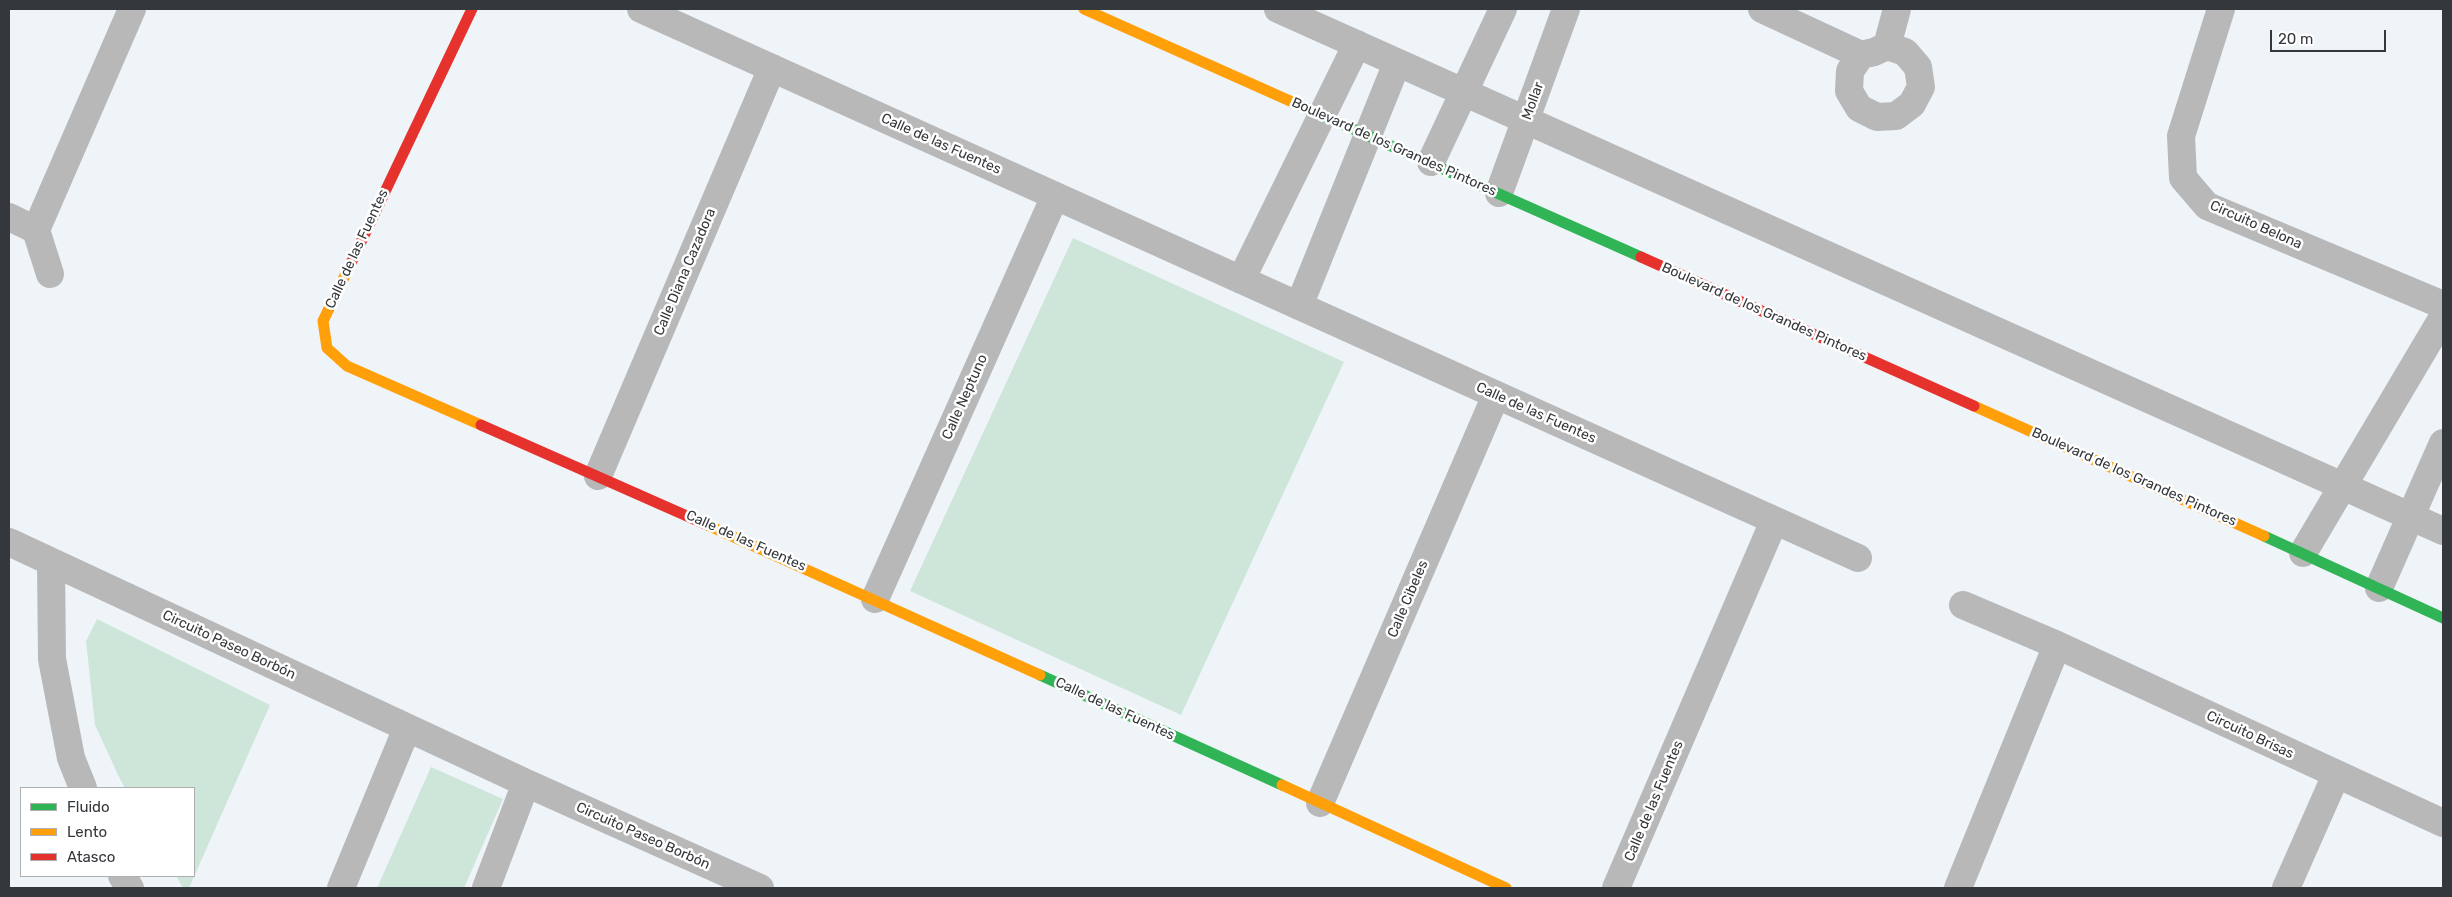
<!DOCTYPE html>
<meta charset="utf-8">
<style>
body{margin:0}
#map{position:relative;width:2452px;height:897px;overflow:hidden;background:#eff4f9;font-family:Rubik,sans-serif}
canvas{display:block}
.frame{position:absolute;inset:0;border:10px solid #34373b;pointer-events:none}
.legend{position:absolute;left:20px;top:787px;width:175px;height:90px;box-sizing:border-box;background:#fff;border:1px solid #aeafb1;margin:0;padding:6px 9px;list-style:none;font-size:15px;color:#34373b}
.legend li{display:flex;align-items:center;gap:10px;height:25px}
.legend b{width:25px;border:1px solid #aeafb1}
.scale{position:absolute;left:2270px;top:30px;width:116px;height:22px;box-sizing:border-box;border:2px solid #34373b;border-top:0;padding-left:6px;font-size:15px;line-height:18px;white-space:nowrap;color:#34373b;-webkit-text-stroke:4px #fff;paint-order:stroke}
</style>
<div id="map">
<canvas width="2452" height="897"></canvas>
<div class="frame"></div>
<ul class="legend">
<li><b style="height:6px;background:#30b455"></b>Fluido</li>
<li><b style="height:6px;background:#ff9f0a"></b>Lento</li>
<li><b style="height:6px;background:#e5322d"></b>Atasco</li>
</ul>
<div class="scale">20 m</div>
</div>
<script>
const ctx = document.querySelector('canvas').getContext('2d');
ctx.lineJoin = 'round';
function paint(path, color) {
  ctx.fillStyle = color;
  ctx.fill(path, 'evenodd');
}
function toPath(rows) {
  const path = new Path2D();
  for (const r of rows) {
    path.moveTo(r[0], r[1]);
    for (let i = 2; i < r.length; i += 2) path.lineTo(r[i], r[i + 1]);
  }
  return path;
}
function stroke(path, color, width, dash) {
  ctx.strokeStyle = color;
  ctx.lineWidth = width;
  ctx.lineCap = dash ? 'butt' : 'round';
  ctx.setLineDash(dash || []);
  ctx.stroke(path);
}
function write(font, color, halo, rows, align = 'center') {
  ctx.font = font + ' Rubik,sans-serif';
  ctx.lineWidth = 5;
  ctx.setLineDash([]);
  ctx.textBaseline = 'middle';
  ctx.strokeStyle = halo;
  ctx.fillStyle = color;
  for (const [text, x, y, turn = 0] of rows) {
    ctx.save();
    ctx.translate(x, y);
    ctx.rotate((+turn || 0) * Math.PI / 180);
    ctx.textAlign = isNaN(turn) ? turn : align;
    if (halo) ctx.strokeText(text, 0, 0);
    ctx.fillText(text, 0, 0);
    ctx.restore();
  }
}
const green = toPath([
 [1073,238,1344,362,1181,715,910,591],
 [97,619,270,705,189,888,183,888,176,876,194,876,194,788,125,788,119,777,95,725,86,641],
 [431,767,503,799,464,888,377,888]
]);
const street = toPath([
 [641,9,1858,558],
 [1278,9,2443,531],
 [1762,9,1861,55],
 [2221,9,2181,136,2183,178,2207,206,2443,305],
 [1887,46,1905,52,1918,67,1921,87,1912,104,1896,116,1877,117,1859,108,1849,91,1850,71,1861,55,1874,52,1887,46],
 [1887,46,1897,9],
 [1431,162,1503,9],
 [1499,193,1566,9],
 [9,217,36,230,50,274],
 [36,230,132,9],
 [1241,280,1357,44],
 [1299,306,1397,63],
 [598,476,772,68],
 [9,542,526,783,760,888],
 [2303,553,2443,317],
 [51,562,52,659,71,758,83,788],
 [2379,588,2443,443],
 [875,599,1055,196],
 [1963,605,2057,645,2443,823],
 [1320,803,1496,395],
 [122,876,130,888],
 [341,888,407,728],
 [486,888,526,783],
 [1616,888,1774,521],
 [1958,888,2057,645],
 [2286,888,2336,775]
]);
const fast = toPath([
 [1299,105,1641,257],
 [2264,536,2443,618],
 [1040,675,1282,785]
]);
const slow = toPath([
 [1084,9,1299,105],
 [351,263,323,321,327,348,347,366,481,425],
 [1974,406,2264,536],
 [705,524,1040,675],
 [1282,785,1506,888]
]);
const jam = toPath([
 [1641,257,1974,406],
 [351,263,472,9],
 [481,425,705,524]
]);
const streetNames = [
 ["Mollar",1533,101,-70],
 ["Calle de las Fuentes",941,144,24],
 ["Boulevard de los Grandes Pintores",1394,147,24],
 ["Circuito Belona",2256,225,24],
 ["Calle de las Fuentes",357,249,-65],
 ["Calle Diana Cazadora",685,272,-67],
 ["Boulevard de los Grandes Pintores",1764,312,24],
 ["Calle Neptuno",965,397,-66],
 ["Calle de las Fuentes",1536,413,24],
 ["Boulevard de los Grandes Pintores",2134,477,24],
 ["Calle de las Fuentes",746,541,24],
 ["Calle Cibeles",1408,599,-67],
 ["Circuito Paseo Borbón",229,645,25],
 ["Calle de las Fuentes",1115,709,25],
 ["Circuito Brisas",2250,735,25],
 ["Calle de las Fuentes",1654,801,-67],
 ["Circuito Paseo Borbón",643,836,24]
];
paint(green, '#cee6da');
stroke(street, '#b8b8b9', 28);
stroke(fast, '#30b455', 11);
stroke(slow, '#ff9f0a', 11);
stroke(jam, '#e5322d', 11);
write('14px', '#34373b', '#fff', streetNames);
</script>
